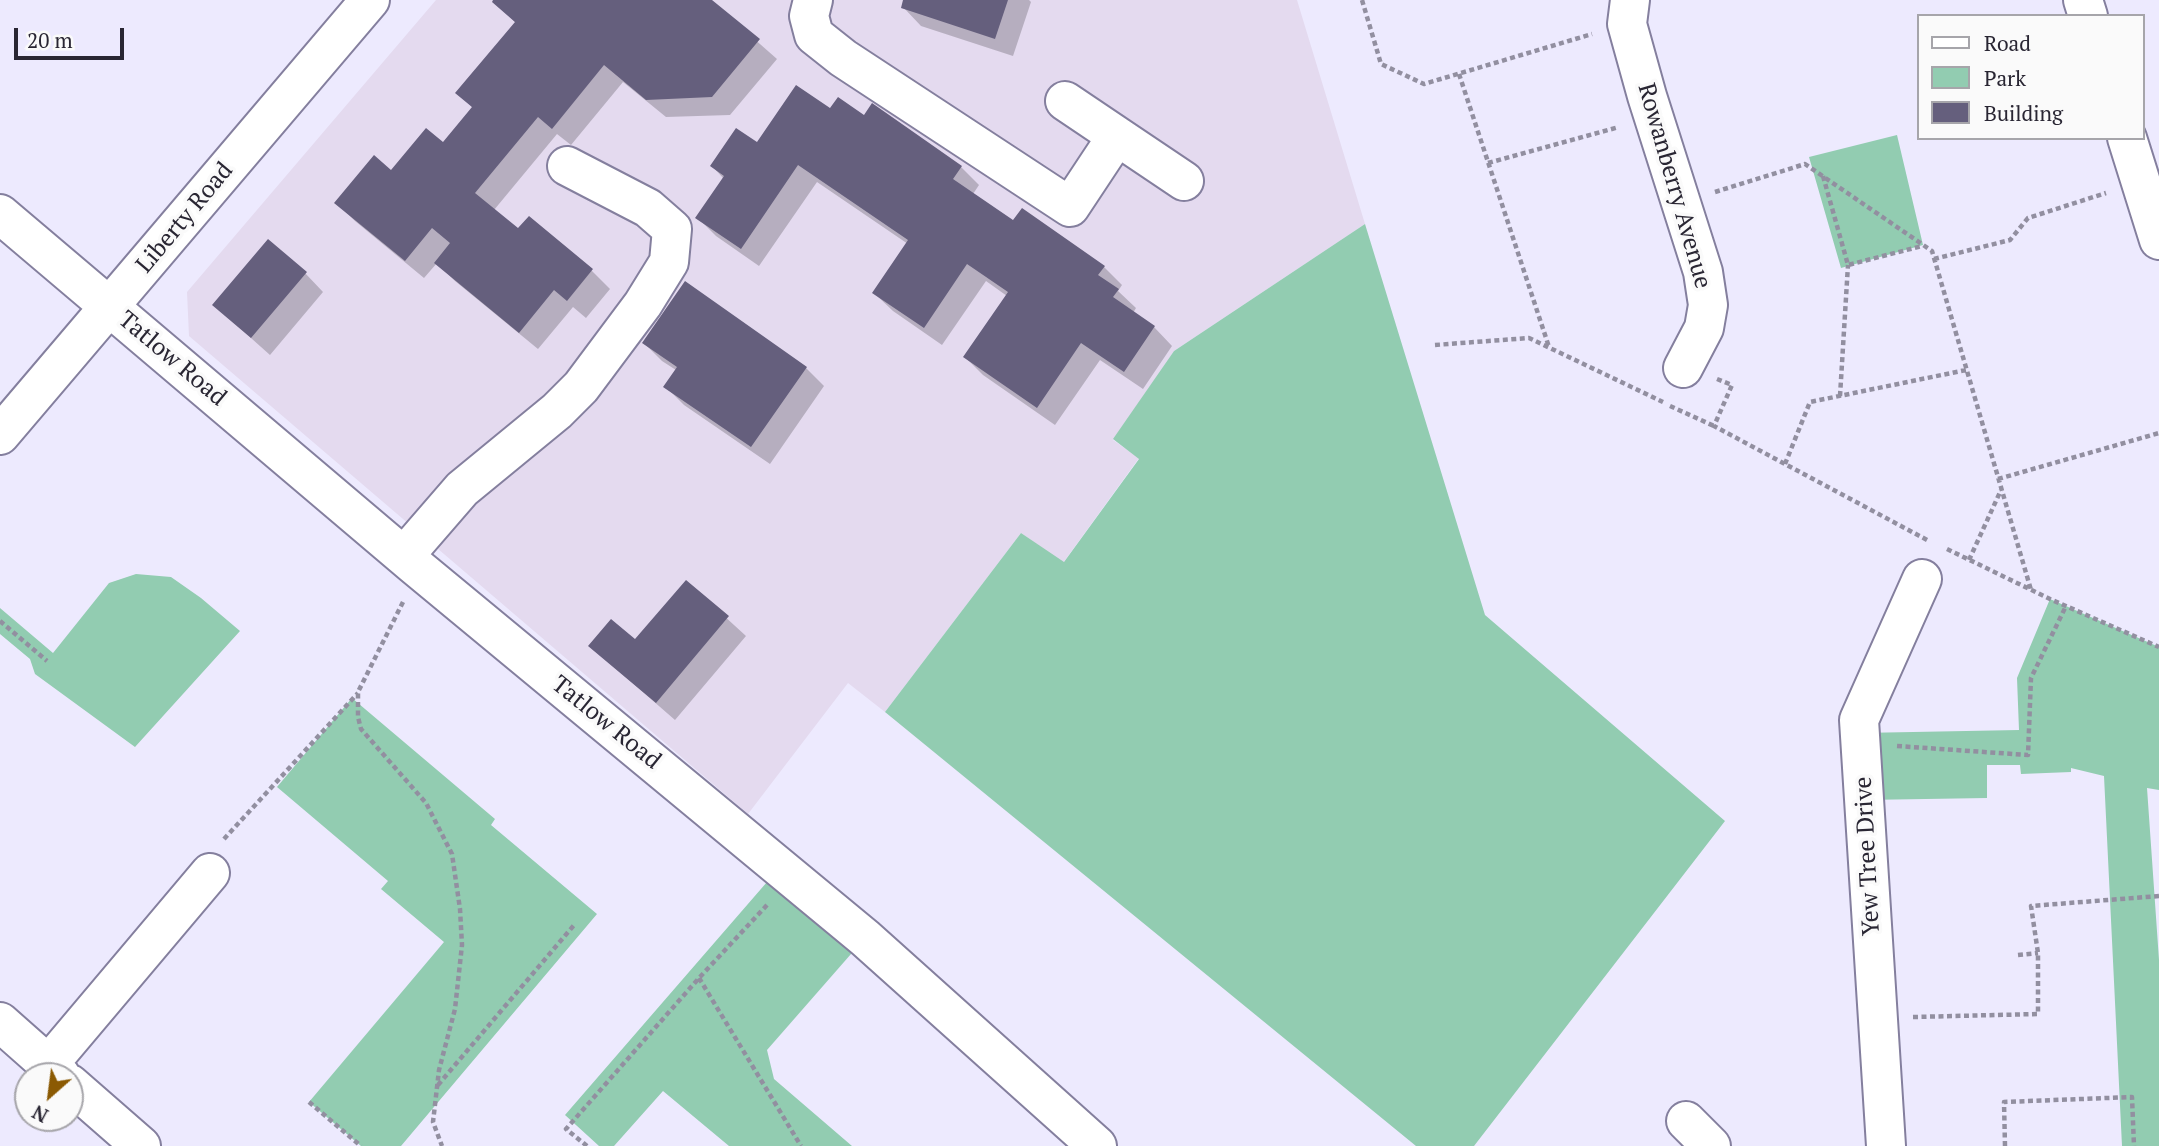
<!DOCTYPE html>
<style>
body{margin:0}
#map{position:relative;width:2159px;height:1146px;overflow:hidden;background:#edeafe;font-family:"PT Serif",serif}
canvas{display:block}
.legend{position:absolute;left:1917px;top:14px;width:228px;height:126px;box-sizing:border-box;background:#fafafa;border:2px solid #a6a5aa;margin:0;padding:9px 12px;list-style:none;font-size:21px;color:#292633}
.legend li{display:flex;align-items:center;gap:14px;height:35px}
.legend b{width:35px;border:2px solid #a6a5aa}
.north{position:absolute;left:14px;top:1062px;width:70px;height:70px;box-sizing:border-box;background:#fafafa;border:2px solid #a6a5aa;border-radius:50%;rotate:208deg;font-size:19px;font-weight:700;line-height:28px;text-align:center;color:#292633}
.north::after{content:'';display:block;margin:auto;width:24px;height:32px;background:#8b5a03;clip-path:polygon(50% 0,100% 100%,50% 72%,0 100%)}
.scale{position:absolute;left:14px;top:28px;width:110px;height:32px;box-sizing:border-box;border:4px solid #292633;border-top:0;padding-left:9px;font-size:21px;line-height:24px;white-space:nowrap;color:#292633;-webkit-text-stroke:5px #fafafa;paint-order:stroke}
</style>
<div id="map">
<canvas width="2159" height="1146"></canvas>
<ul class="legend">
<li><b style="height:9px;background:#fff"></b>Road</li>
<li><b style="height:19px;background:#92ccb1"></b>Park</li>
<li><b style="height:19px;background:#655f7d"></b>Building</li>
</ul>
<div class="north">N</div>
<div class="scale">20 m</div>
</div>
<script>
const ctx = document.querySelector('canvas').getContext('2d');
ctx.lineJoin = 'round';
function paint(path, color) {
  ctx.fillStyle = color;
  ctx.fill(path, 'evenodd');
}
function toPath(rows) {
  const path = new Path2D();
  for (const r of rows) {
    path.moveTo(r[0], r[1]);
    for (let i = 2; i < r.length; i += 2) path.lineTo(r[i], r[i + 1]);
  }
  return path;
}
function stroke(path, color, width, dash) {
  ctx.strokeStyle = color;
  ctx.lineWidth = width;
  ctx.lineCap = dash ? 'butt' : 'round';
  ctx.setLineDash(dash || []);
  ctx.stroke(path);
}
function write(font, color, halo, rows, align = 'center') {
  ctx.font = font + ' "PT Serif",serif';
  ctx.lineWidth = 7;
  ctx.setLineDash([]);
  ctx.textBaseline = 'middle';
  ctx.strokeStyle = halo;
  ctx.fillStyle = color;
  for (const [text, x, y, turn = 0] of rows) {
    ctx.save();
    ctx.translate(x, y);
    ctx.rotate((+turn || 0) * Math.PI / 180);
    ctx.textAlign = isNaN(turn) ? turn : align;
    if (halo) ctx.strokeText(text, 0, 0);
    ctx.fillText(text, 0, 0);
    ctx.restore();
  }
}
const education = toPath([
 [436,0,1297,0,1365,224,1174,351,1113,440,1139,458,1063,563,1021,533,885,712,848,683,748,814,189,336,187,292]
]);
const green = toPath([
 [1897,135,1923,245,1841,268,1809,157],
 [1365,224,1485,615,1725,821,1474,1146,1416,1146,885,712,1021,533,1064,562,1139,459,1113,439,1174,351],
 [136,574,171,577,201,598,240,631,135,747,35,674,30,659,0,634,0,608,53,653,109,583],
 [2050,599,2159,647,2159,790,2147,788,2159,960,2159,1146,2122,1146,2104,776,2071,768,2071,772,2021,774,2020,765,1987,765,1987,798,1864,800,1860,733,2019,730,2017,678],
 [352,698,495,819,491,825,597,914,401,1146,361,1146,309,1102,444,942,381,889,388,881,277,787],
 [780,867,865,938,767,1050,774,1079,852,1146,729,1146,663,1091,614,1146,599,1146,565,1115]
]);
const shadow = toPath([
 [496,0,710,0,777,59,730,115,666,117,623,82,571,145,557,134,494,210,519,231,529,218,592,271,610,289,586,318,573,307,538,349,455,281,437,263,424,278,355,221,337,203,443,144,473,108,458,93,516,23,494,2],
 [905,0,1029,0,1031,2,1013,56,921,26,903,7],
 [830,111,864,117,961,167,979,185,973,194,1014,223,1104,267,1122,285,1118,291,1136,308,1133,313,1154,327,1172,346,1143,389,1100,360,1055,425,983,375,965,357,1007,296,986,281,942,345,893,311,874,293,908,244,817,182,759,266,716,236,698,218,724,179,712,166],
 [305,273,323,292,270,355,214,305],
 [644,343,806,368,824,386,770,464,684,405,665,386,676,370,662,361],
 [687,582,746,636,675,720,590,646,636,642]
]);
const building = toPath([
 [493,0,712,0,760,39,712,97,646,100,604,65,552,129,538,117,475,193,518,228,529,216,593,269,567,301,554,290,519,333,434,263,450,243,432,228,405,261,334,203,374,155,391,170,426,128,443,142,472,107,455,93,515,22,492,2],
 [903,0,1008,0,995,39,901,8],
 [796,85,830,108,838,97,864,115,872,103,962,166,953,179,1013,220,1022,208,1105,266,1098,275,1119,289,1113,297,1155,326,1124,372,1081,343,1037,408,963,357,1008,292,967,264,924,328,872,293,908,240,798,165,741,249,695,218,724,176,710,166,736,128,757,142],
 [268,239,307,272,251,338,212,305],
 [685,281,807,367,751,447,663,387,677,367,642,343],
 [686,580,729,616,656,703,588,646,611,619,635,639]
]);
const path = toPath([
 [1362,0,1381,64,1424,84,1592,34],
 [1459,74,1549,347],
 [1488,163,1619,127],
 [1823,176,1848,265,1922,246],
 [1715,192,1805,164,1932,251,2031,590],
 [1934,259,2010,240,2028,218,2106,193],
 [1435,345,1529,338,1663,402],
 [1717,379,1732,385,1714,426,1929,541],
 [1840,396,1848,265],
 [1670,406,1714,426],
 [1785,464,1810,402,1966,370],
 [1998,479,2159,433],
 [1947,549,2050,599,2159,647],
 [1969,560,2001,490],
 [403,602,358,692,358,717,361,729,426,803,452,854,460,909,462,945,455,1009,439,1070,433,1122,442,1146],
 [0,621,47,661],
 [1897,746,2028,755,2031,678,2066,606],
 [224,839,358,693],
 [2018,955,2038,953],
 [699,978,801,1146],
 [1913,1017,2038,1014,2038,953,2031,906,2159,896],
 [438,1085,575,924],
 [309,1102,361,1146],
 [587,1146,566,1129,699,978,767,905],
 [2005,1146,2004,1102,2132,1097,2134,1146]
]);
const minor = toPath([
 [813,0,809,16,814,35,843,58,1070,207,1117,136,1184,181],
 [1630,0,1627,24,1647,96,1703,272,1708,305,1704,328,1683,368],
 [2083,0,2088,16],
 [1065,101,1117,136],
 [2127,138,2159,240],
 [0,214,414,565,865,938,1097,1146],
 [0,435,370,0],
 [404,556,462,489,557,411,581,387,643,304,669,262,672,229,648,208,567,166],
 [0,1022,61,1076],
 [48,1065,210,873],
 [70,1084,141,1146],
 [1686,1121,1711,1146],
 [1886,1146,1859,720,1922,579]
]);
const streetNames = [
 ["Rowanberry Avenue",1674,186,74],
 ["Liberty Road",185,218,-50],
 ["Tatlow Road",172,359,40],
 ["Tatlow Road",606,723,39],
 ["Yew Tree Drive",1868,856,-93]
];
paint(education, '#e4daef');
paint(green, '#92ccb1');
paint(shadow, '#0003');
paint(building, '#655f7d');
stroke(minor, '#847f9e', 42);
stroke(path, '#928fa0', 4.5, [5, 3.5]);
stroke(minor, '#fff', 38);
write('24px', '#292633', '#fafafa', streetNames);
</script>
